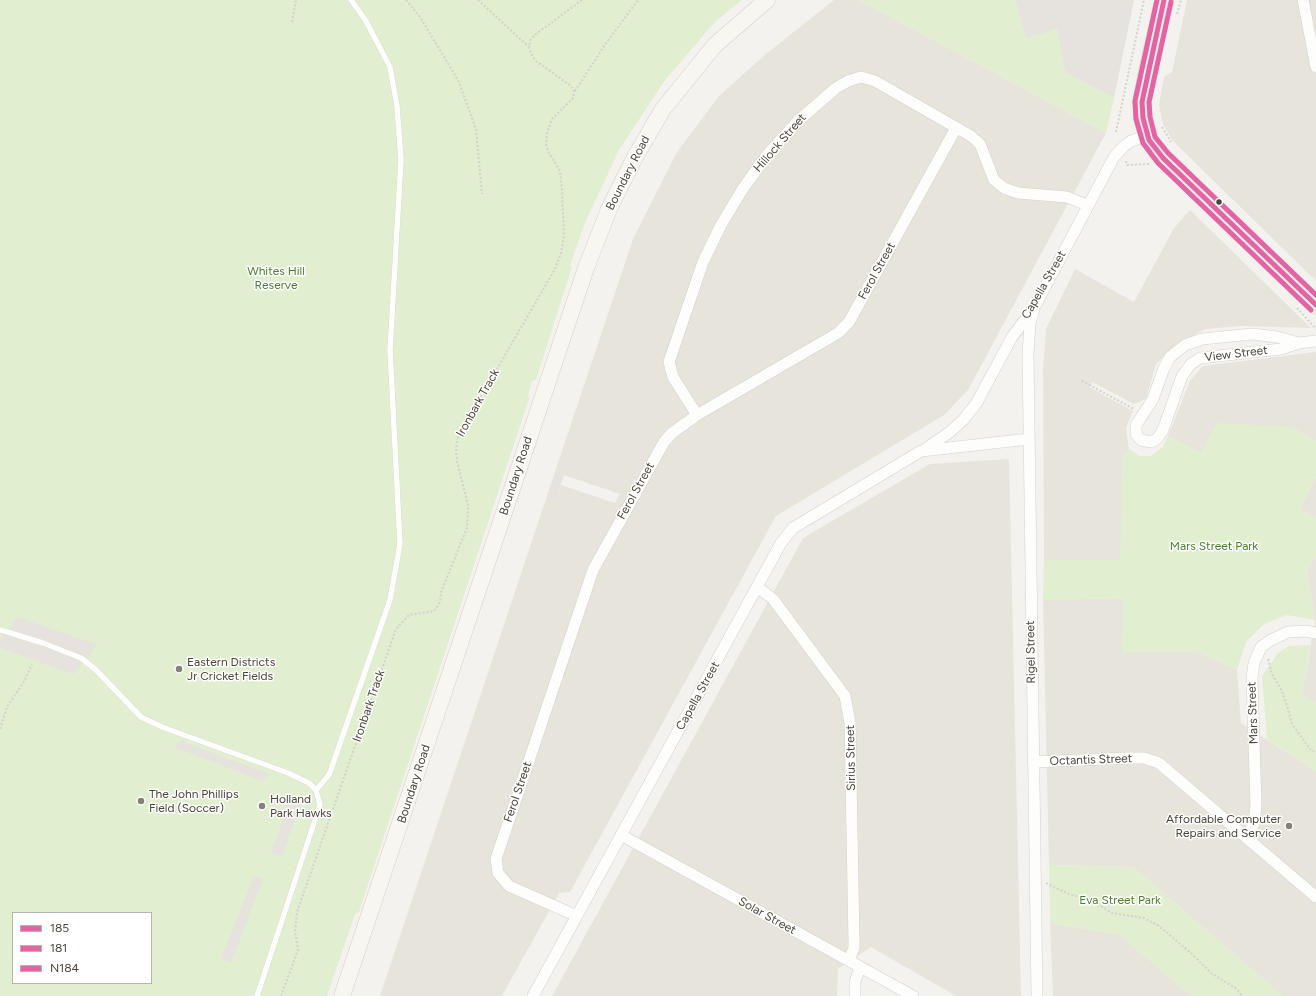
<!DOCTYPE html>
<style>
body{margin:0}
#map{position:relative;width:1316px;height:996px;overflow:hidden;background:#f4f2ee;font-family:Figtree,sans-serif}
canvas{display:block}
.legend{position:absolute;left:12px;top:912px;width:140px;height:72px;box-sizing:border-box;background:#fff;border:1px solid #b7b4b0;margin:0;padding:5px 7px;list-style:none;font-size:12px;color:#4b4439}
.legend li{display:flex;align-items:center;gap:8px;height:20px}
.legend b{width:20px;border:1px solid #b7b4b0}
</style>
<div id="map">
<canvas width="1316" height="996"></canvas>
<ul class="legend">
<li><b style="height:5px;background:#e463a4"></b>185</li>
<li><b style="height:5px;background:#e463a4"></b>181</li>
<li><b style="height:5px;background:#e463a4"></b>N184</li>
</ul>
</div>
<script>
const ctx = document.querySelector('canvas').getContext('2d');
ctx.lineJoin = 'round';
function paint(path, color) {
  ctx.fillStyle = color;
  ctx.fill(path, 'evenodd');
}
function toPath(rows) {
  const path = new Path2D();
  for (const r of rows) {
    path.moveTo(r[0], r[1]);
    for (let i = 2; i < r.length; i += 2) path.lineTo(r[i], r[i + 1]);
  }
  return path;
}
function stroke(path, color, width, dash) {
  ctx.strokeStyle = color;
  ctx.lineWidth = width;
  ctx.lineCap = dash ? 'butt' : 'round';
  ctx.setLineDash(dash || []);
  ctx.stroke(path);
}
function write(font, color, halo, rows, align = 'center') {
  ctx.font = font + ' Figtree,sans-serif';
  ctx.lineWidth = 3;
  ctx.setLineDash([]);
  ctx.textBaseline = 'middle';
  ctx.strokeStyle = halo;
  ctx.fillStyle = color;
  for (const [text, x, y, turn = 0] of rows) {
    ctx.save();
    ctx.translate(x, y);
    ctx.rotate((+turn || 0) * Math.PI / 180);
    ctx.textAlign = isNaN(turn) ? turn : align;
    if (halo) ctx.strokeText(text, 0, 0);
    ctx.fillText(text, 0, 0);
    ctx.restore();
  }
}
const residential = toPath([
 [834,0,859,0,1106,133,968,390,944,415,776,516,570,892,559,893,502,996,380,996,547,496,556,499,561,485,615,503,620,494,555,472,633,239,677,152,719,96,766,54],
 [1187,0,1316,0,1316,281,1172,140,1163,124,1159,105,1164,77,1172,72],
 [1190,210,1311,328,1241,326,1205,329,1176,346,1156,364,1146,399,1134,404,1092,382,1089,387,1133,411,1126,428,1129,449,1123,454,1121,560,1044,560,1043,370,1046,329,1075,269,1134,302,1174,228],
 [1316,352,1316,441,1292,427,1200,453,1168,436,1190,381,1203,366],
 [1009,459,1021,996,956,996,871,947,838,969,837,996,552,996,803,538,930,464],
 [1316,477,1316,518,1299,509],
 [1316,554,1316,703,1302,695,1315,620,1307,571],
 [1123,598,1123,652,1198,652,1237,670,1241,723,1316,771,1316,996,1283,996,1133,867,1049,865,1043,600],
 [1050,923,1119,934,1191,996,1053,996]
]);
const industrial = toPath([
 [1015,0,1134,0,1114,98,1065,72,1057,29,1026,39],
 [555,472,564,475,556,499,547,496]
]);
const green = toPath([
 [0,0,742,0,715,22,665,80,619,150,584,225,570,266,572,267,536,380,532,381,528,395,529,399,359,912,355,914,327,996,0,996],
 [13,913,151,913,151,983,13,983],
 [859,0,1015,0,1026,38,1057,29,1065,72,1114,98,1106,133],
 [1217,423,1292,427,1316,441,1316,477,1299,508,1316,518,1316,554,1307,571,1315,620,1287,615,1264,624,1246,642,1237,670,1198,652,1122,652,1123,598,1043,600,1044,560,1120,560,1123,454,1129,449,1140,456,1151,456,1163,447,1168,436,1200,453],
 [1310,645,1302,695,1316,703,1316,771,1267,739,1262,676,1278,653,1289,646],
 [1049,865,1133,867,1283,996,1191,996,1119,934,1050,923]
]);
const parking = toPath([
 [18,617,98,645,73,674,0,648,0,639],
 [181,741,270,774,262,781,174,747],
 [290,800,300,804,282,856,271,853],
 [254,876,263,879,231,963,221,959]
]);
const path = toPath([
 [406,0,420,17,458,80,476,129,482,194],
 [478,0,529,47],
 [1177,14,1181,0],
 [292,22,296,0],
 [575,91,604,46,638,0],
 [1162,127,1171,142],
 [1116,132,1144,0],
 [1126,161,1127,165,1149,164],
 [1297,308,1316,329],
 [1082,381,1134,409],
 [1268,659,1272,674,1282,691,1287,706,1292,724,1310,749,1316,753],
 [0,729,7,707,25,680,32,664],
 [1046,883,1069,894,1090,900,1112,913,1144,918,1159,926,1192,954,1211,973,1237,989,1242,996],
 [281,996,298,950,295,931,297,912,396,629,409,615,434,611,440,602,441,592,467,528,468,505,457,461,456,448,458,438,475,407,555,269,561,253,564,236,562,190,560,171,549,153,546,145,547,132,552,119,573,98,574,91,571,86,536,61,531,54,529,47,531,39,536,34,582,0]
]);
const lane = toPath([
 [0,630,43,643,81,658,95,669,141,717,162,727,288,773,309,783,316,790,320,805,257,996],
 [316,790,329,775,390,600,400,544,390,350,401,160,397,106,390,67,366,21,351,0]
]);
const street = toPath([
 [1303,0,1316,67],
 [1034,308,1030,323,1028,354,1037,996],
 [1252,334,1277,337,1299,343,1281,349,1200,358,1191,364,1182,376,1163,430,1157,439,1151,442,1141,440,1136,434,1136,425,1153,399,1164,368,1170,357,1185,345,1202,339,1252,334],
 [1299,343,1316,341],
 [697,415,673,377,669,362,703,262,721,225,742,190,767,155,799,120,836,88,848,81,861,77,875,81,971,136,980,144,994,180,1004,188,1018,193,1067,197,1087,205],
 [924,450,950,432,963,420,976,404,1012,337,1034,308,1114,157,1124,146,1131,141,1147,136],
 [757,588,764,592,773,599,845,696,850,723,854,941,854,948,849,960],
 [1033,762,1128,758,1144,758,1159,763,1316,897],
 [621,835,913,996],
 [1246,836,1254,824,1256,805,1252,678,1254,663,1261,647,1271,640,1288,632,1306,631,1316,633],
 [577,916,509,886,498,873,496,859,593,570,664,442,672,433,697,415,838,333,849,322,956,128],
 [533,996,781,543,793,528,921,451,1029,439],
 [855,996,855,982,860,967]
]);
const secondary = toPath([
 [342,996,586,268,609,209,635,157,663,109,715,45,767,0]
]);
const primary = toPath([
 [1164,0,1148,70,1142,102,1143,118,1149,140,1163,158,1316,305]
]);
const bus1 = toPath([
 [1164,0,1142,102,1143,118,1149,140,1163,158,1316,305]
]);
const bus2 = toPath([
 [1157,0,1135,101,1136,119,1143,143,1158,163,1311,310]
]);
const bus3 = toPath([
 [1171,2,1149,102,1150,117,1155,137,1168,153,1316,295]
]);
const markers = [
 [1219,202,3.5,"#4b4439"],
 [179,669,4,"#868178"],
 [141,801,4,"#868178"],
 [262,806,4,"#868178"],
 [1289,826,4,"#868178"]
];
const streetNames = [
 ["Hillock Street",780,143,-49],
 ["Boundary Road",628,173,-63],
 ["Ferol Street",877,271,-61],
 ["Capella Street",1044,285,-60],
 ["View Street",1236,354,-7],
 ["Ironbark Track",478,403,-61],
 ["Boundary Road",516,476,-72],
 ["Ferol Street",636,491,-61],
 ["Rigel Street",1031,652,-91],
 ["Capella Street",698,696,-61],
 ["Ironbark Track",369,706,-71],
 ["Mars Street",1253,713,-92],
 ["Sirius Street",851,758,-91],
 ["Octantis Street",1091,760,-2],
 ["Boundary Road",414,784,-72],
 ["Ferol Street",518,792,-71],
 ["Solar Street",767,916,29]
];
const parkNames = [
 ["Whites Hill",276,271],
 ["Reserve",276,285],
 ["Mars Street Park",1214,546],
 ["Eva Street Park",1120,900]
];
const poiNames = [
 ["Eastern Districts",187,662],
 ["Jr Cricket Fields",187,676],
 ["The John Phillips",149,794],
 ["Field (Soccer)",149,808],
 ["Holland",270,799],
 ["Park Hawks",270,813],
 ["Affordable Computer",1281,819,"right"],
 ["Repairs and Service",1281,833,"right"]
];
paint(residential, '#e7e4dc');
paint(industrial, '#e6e2de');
paint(green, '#e1eecf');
paint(parking, '#e6e3df');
stroke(lane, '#d2d0cb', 6);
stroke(street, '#d2d0cb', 12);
stroke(secondary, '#d3cfc5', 17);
stroke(primary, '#d6cebb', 19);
stroke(path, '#d3d2cc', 2, [2, 2]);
stroke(lane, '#fdfdfc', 5.5);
stroke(street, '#fdfdfc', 11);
stroke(secondary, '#f7f6f1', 16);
stroke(primary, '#f2efe6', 18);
stroke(bus1, '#e463a4', 5);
stroke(bus2, '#e463a4', 5);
stroke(bus3, '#e463a4', 5);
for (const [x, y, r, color] of markers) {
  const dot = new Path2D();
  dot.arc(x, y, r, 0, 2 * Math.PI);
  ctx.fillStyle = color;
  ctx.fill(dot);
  stroke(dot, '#fff', 1.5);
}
write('12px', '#4b4439', '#fff', streetNames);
write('12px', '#4a7f2a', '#fff', parkNames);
write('12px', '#4b4439', '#fff', poiNames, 'left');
</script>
